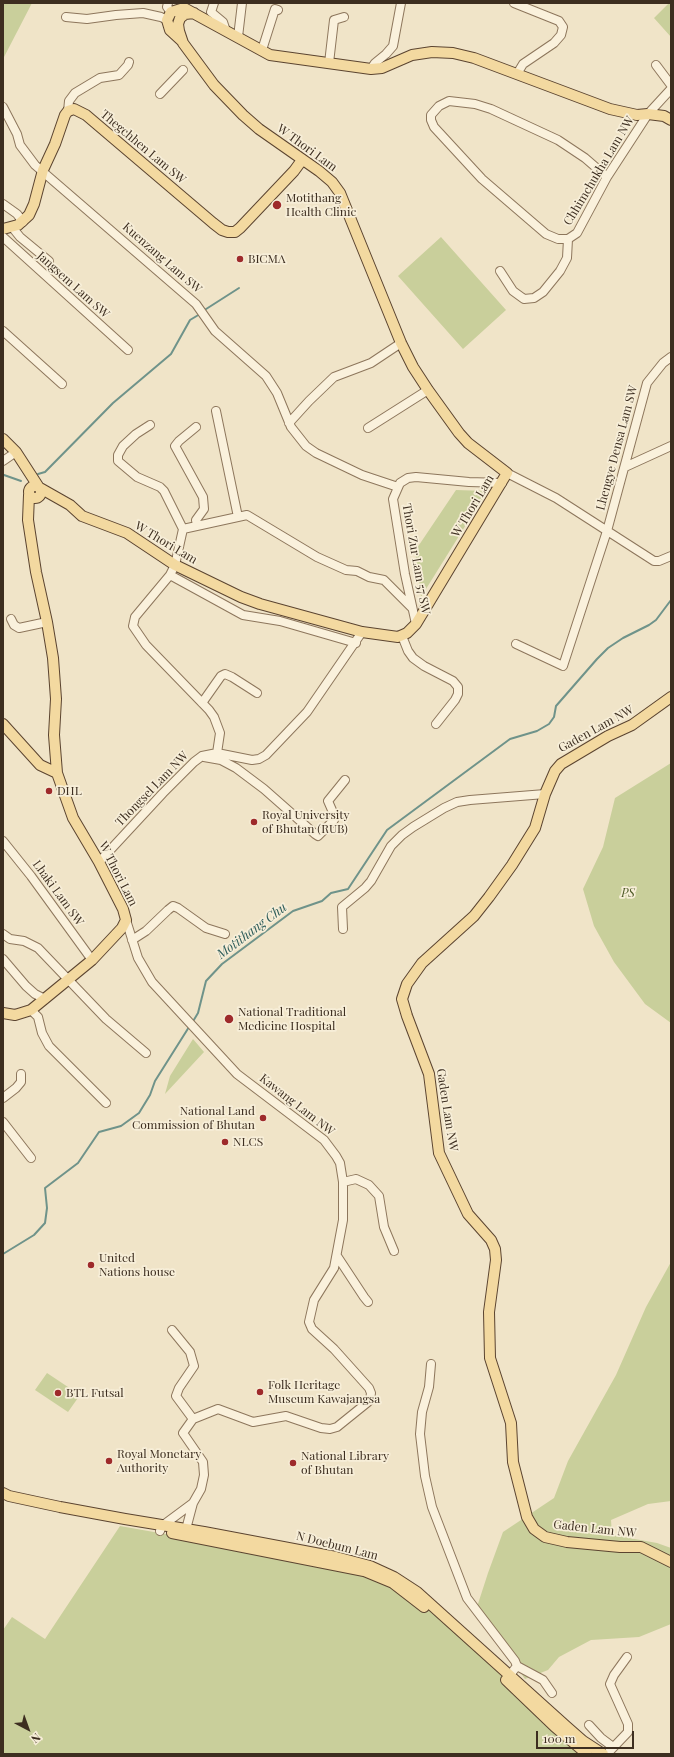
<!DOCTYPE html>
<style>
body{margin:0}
#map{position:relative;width:674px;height:1757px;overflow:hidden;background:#f0e4c8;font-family:"Playfair Display",serif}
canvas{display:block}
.frame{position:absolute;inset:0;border:4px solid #3d2e20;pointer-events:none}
.north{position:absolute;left:8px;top:1709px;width:40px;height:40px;-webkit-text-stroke:3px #f7eed8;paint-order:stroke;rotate:139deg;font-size:11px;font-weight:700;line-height:16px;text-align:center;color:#3d2e20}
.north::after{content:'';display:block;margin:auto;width:14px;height:18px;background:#3d2e20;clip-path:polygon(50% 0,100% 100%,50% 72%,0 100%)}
.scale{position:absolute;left:536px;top:1731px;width:98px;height:18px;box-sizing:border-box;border:2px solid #3d2e20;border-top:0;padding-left:5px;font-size:12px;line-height:14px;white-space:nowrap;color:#3d2e20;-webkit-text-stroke:3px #f7eed8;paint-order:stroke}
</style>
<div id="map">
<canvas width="674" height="1757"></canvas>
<div class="frame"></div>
<div class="north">N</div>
<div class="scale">100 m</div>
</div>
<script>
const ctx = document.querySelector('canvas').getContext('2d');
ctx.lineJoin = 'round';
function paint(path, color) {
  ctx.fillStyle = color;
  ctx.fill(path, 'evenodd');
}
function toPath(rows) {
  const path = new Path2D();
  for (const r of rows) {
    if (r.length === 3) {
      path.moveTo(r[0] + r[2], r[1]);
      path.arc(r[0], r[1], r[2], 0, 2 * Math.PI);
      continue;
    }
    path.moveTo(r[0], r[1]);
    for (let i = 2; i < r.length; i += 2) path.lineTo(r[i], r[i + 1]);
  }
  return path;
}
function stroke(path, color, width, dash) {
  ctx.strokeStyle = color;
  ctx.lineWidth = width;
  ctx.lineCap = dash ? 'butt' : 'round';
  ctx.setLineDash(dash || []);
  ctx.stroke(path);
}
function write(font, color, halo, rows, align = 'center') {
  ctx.font = font + ' "Playfair Display",serif';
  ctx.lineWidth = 3.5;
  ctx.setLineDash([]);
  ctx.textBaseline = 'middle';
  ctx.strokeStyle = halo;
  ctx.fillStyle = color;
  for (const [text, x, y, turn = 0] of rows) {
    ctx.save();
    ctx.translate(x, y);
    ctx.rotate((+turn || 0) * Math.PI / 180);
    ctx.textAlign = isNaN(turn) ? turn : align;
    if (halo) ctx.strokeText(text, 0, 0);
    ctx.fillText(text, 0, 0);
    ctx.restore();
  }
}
const green = toPath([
 [3,3,32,3,3,59],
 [669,3,671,3,671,37,654,18],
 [441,237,506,310,463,349,398,276],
 [456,490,487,491,421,597,415,551],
 [671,763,671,1023,645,1004,614,962,594,926,583,889,603,847,615,798],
 [193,1039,204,1052,165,1094,170,1076],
 [671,1262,671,1501,648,1504,611,1520,612,1535,657,1543,671,1548,671,1624,639,1637,591,1640,559,1657,548,1670,525,1679,476,1610,488,1573,503,1532,554,1498,568,1461,616,1375,646,1307],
 [47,1373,80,1395,68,1412,35,1390],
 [120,1526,357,1568,400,1587,460,1636,555,1727,587,1754,3,1754,3,1630,12,1617,45,1639]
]);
const stream = toPath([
 [203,311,239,288],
 [38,474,45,472,113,403,171,354,190,320,200,314],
 [4,475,21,481],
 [192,1023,198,1013,206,981,222,964,293,911,322,901,331,893,348,889,387,830,510,739,537,731,549,724,554,717,556,706,597,659,608,648,623,638,649,625,656,620,671,600],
 [3,1254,34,1235,45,1223,47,1208,45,1188,78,1163,99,1132,121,1126,139,1113,150,1095,155,1081,189,1027]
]);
const minor = toPath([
 [168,3,167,7,171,12],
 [214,3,211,12,223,22,226,31],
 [514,3,559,21,563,27,561,35,554,43,523,64,517,74],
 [66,17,87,19,116,15,143,13,161,17,167,20],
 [238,37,242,3],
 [262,50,275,9,278,10],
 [329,63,334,20,344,17],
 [656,65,671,85],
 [371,69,375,63,386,54,393,46,401,3],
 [160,94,183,70],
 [3,107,17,134,20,145,35,165,196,304,215,331,266,376,277,393,291,427,306,446,316,453,362,475,398,487],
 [68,111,69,101,75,93,100,78,119,75,128,65,129,62],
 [607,177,585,158,558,140,491,109,475,104,449,101,439,106,431,115,431,120,434,127,482,179,546,234,558,239,568,239,577,233,607,177,648,114,671,89],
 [3,204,17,214,23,222],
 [12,227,20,237,49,261],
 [3,237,128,350],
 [500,271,513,291,524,299,534,298,543,292,560,271,567,258,568,239],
 [3,331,62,384],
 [216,411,238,517],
 [289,423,309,401,334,377,371,363,401,343],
 [150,425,136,434,123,446,118,455,118,461,137,477,160,487,164,491,183,529],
 [196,427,179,441,175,446,203,497,204,509,196,520,197,526],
 [368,428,428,390],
 [3,461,16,452],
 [625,467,671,446],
 [507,473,556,498,654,561,659,561,671,556],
 [170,575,243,615,280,621,356,643],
 [11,619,14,625,19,628,47,622],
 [416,624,405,574,393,499,400,483,408,478,416,477,469,482,502,483],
 [402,636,408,651,413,658,424,666,453,681,458,687,458,694,455,700,436,724],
 [516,644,563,666,607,531,647,383,663,363,671,357],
 [202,703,221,676,225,674,232,677,257,693],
 [217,753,220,733,214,717,209,710,146,645,133,626,135,617,170,575,175,565,183,529,247,515,317,557,346,570,357,571,369,577,384,580,412,608],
 [204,757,221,760,236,768,264,789,315,834,318,836,334,820,335,817,328,801,345,780],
 [3,841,31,876,92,960],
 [99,862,163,793,194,762,202,756,217,753,252,760,259,759,266,755,307,712,362,632],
 [126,920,138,958,152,982,237,1074,324,1140,336,1156,340,1163,343,1182,343,1220,334,1268,314,1300,309,1322,312,1329,334,1349,369,1388,371,1393,370,1400,368,1402,337,1427,330,1429,321,1428,286,1416,253,1422,218,1409,193,1419,183,1433,203,1462,204,1475,201,1489,193,1503,185,1533],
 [343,929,342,907,365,888,371,881,391,846,402,835,413,827,444,808,457,802,470,800,545,794],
 [3,934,10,939,24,941,38,948,106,1019,146,1053],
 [132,940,146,931,168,910,173,906,178,908,206,928,225,934],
 [3,959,26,986,35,994,45,999],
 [31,1010,38,1017,42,1033,49,1046,106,1103],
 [3,1098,16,1088,21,1082,21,1074],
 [3,1122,31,1158],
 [343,1182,356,1179,369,1185,379,1196,384,1227,394,1251],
 [337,1256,364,1297,368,1302],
 [172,1330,190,1352,194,1366,179,1388,176,1396,193,1419],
 [431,1364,429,1387,422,1412,420,1434,425,1476,432,1507,467,1598,515,1661,517,1666,506,1680],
 [160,1531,162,1526,193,1503],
 [517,1666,543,1680,552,1693],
 [589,1725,601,1738,613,1747],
 [607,1754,628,1732,628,1724,610,1684,614,1675,627,1657]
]);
const major = toPath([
 [182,41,170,30,167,20,171,12,184,8,270,55,371,69,382,68,412,55,432,52,453,53,474,58,610,109,637,115,648,114,664,116,671,120],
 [3,229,18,225,29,215,34,204,43,170,55,144,65,115,68,111,74,109,86,115,213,223,222,230,228,232,235,232,240,228,294,171,302,160],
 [3,439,16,452,38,486],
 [35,492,6],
 [40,488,70,505,82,516,127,533,175,565,241,597,260,604,362,632,398,637,407,633,416,624,507,473,468,443,459,433,428,390,413,367,401,343,340,193,332,182,319,171,259,129,243,115,214,85,183,43,179,31,178,24,180,18,185,14,194,13],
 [671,697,632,725,608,736,561,764,555,771,545,794,535,828,512,865,489,897,474,916,422,963,407,984,402,999,407,1016,429,1074,439,1153,468,1214,491,1240,495,1249,496,1260,489,1312,490,1358,511,1423,513,1462,527,1517,534,1529,545,1537,567,1542,620,1547,641,1547,671,1562],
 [3,724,40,765,57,773],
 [3,1013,15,1015,31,1010,92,960,122,928,126,920,123,909,99,862,73,818,57,773,54,735,56,699,53,658,47,622,36,572,28,520,29,495],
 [3,1493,9,1496,60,1507,125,1519,204,1532,336,1557,370,1566,394,1577,417,1592,567,1727,583,1741,603,1754],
 [172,1533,364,1571,393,1583,424,1607],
 [506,1680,555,1727,587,1754]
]);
const markers = [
 [277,205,5,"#9e2a2b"],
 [240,259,4,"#9e2a2b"],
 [49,791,4,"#9e2a2b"],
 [254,822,4,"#9e2a2b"],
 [229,1019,5,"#9e2a2b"],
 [263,1118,4,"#9e2a2b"],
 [225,1142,4,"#9e2a2b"],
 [91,1265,4,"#9e2a2b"],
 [260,1392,4,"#9e2a2b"],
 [58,1393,4,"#9e2a2b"],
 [109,1461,4,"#9e2a2b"],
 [293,1463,4,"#9e2a2b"]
];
const streetNames = [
 ["Thegchhen Lam SW",143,147,40],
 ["W Thori Lam",307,148,36],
 ["Chhimchukha Lam NW",599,171,-59],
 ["Kuenzang Lam SW",162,258,41],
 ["Jangsem Lam SW",73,285,42],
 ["Lhengye Densa Lam SW",617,448,-75],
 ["W Thori Lam",473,506,-59],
 ["W Thori Lam",166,543,31],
 ["Thori Zur Lam 57 SW",416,559,80],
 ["Gaden Lam NW",596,729,-29],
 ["Thongsel Lam NW",152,789,-46],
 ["W Thori Lam",118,874,63],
 ["Lhaki Lam SW",58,893,54],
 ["Kawang Lam NW",297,1105,38],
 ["Gaden Lam NW",447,1110,81],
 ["Gaden Lam NW",595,1529,6],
 ["N Doebum Lam",337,1546,14]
];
const poiNames = [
 ["Motithang",286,198],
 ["Health Clinic",286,212],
 ["BICMA",248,259],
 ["DHL",57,791],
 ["Royal University",262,815],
 ["of Bhutan (RUB)",262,829],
 ["National Traditional",238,1012],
 ["Medicine Hospital",238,1026],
 ["National Land",255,1111,"right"],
 ["Commission of Bhutan",255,1125,"right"],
 ["NLCS",233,1142],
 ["United",99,1258],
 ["Nations house",99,1272],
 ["Folk Heritage",268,1385],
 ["Museum Kawajangsa",268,1399],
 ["BTL Futsal",66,1393],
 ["Royal Monetary",117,1454],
 ["Authority",117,1468],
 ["National Library",301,1456],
 ["of Bhutan",301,1470]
];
const parkNames = [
 ["PS",628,893]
];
const waterNames = [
 ["Motithang Chu",252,931,-37]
];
paint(green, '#c9cf9b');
stroke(stream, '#6f938a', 2);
stroke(minor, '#8d765c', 10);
stroke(major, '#5b4430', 12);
stroke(minor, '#faf1dc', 8);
stroke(major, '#f3d9a0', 10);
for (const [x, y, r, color] of markers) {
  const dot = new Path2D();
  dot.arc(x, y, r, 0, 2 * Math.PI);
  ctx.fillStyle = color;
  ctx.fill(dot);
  stroke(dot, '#f7eed8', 1.5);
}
write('12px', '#3d2e20', '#f7eed8', streetNames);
write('12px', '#3d2e20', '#f7eed8', poiNames, 'left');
write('italic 12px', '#4d5a26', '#f7eed8', parkNames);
write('italic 13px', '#2f5d5a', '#f7eed8', waterNames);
</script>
